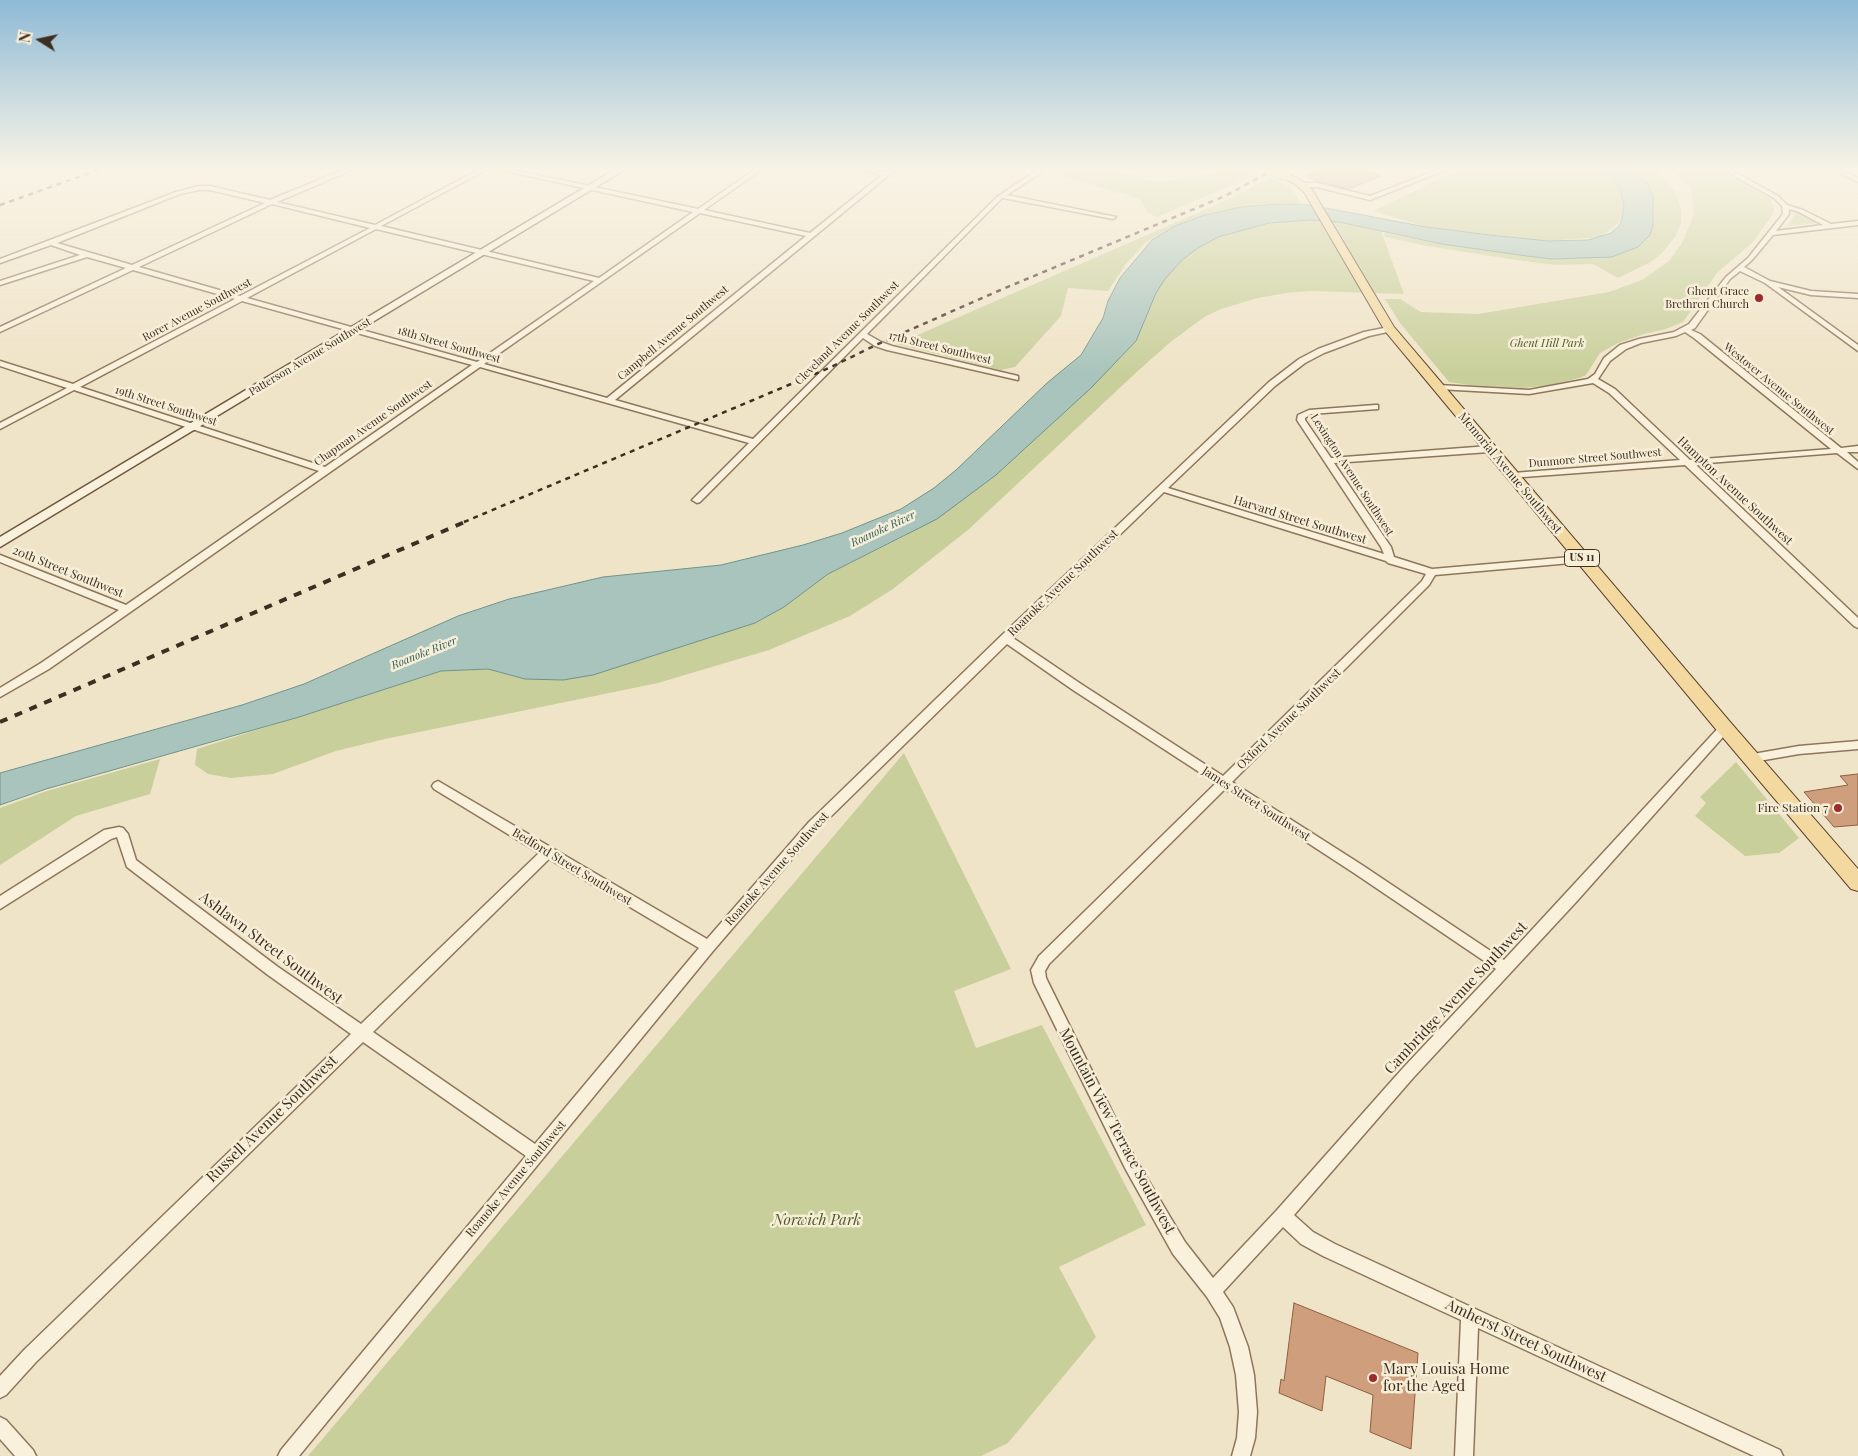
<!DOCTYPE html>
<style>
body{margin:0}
#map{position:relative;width:1858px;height:1456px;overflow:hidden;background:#f0e4c8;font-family:"Playfair Display",serif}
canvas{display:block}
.north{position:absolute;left:15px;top:15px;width:50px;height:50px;-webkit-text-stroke:4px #f7eed8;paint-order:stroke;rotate:280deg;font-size:14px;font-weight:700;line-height:20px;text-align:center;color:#3d2e20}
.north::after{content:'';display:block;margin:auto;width:18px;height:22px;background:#3d2e20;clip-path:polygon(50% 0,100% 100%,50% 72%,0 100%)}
</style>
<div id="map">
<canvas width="1858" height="1456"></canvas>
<div class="north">N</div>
</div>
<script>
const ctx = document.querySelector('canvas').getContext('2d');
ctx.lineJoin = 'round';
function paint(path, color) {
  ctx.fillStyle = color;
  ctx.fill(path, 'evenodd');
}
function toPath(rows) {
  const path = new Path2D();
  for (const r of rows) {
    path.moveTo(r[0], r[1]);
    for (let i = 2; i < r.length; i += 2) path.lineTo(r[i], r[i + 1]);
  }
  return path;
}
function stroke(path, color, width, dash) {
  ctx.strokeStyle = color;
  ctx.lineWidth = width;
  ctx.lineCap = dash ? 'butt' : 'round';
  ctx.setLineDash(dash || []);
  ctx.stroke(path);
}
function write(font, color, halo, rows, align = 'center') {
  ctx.font = font + ' "Playfair Display",serif';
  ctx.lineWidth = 5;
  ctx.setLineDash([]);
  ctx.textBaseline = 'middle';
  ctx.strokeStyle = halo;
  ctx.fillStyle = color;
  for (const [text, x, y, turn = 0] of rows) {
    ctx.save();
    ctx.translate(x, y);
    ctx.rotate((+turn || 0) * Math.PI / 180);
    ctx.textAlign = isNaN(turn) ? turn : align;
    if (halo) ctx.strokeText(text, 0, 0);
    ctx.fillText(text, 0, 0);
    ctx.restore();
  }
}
const green = toPath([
 [1056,170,1120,170,1142,179,1160,182,1197,177,1220,170,1259,171,1238,183,1157,217,1148,213,1140,199,1058,175,1055,173],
 [1458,170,1603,170,1619,186,1624,206,1622,220,1600,237,1548,241,1426,227,1373,211],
 [1630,170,1653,170,1666,180,1675,192,1681,209,1681,223,1676,236,1662,253,1651,262,1618,278,1593,264,1556,265,1523,261,1427,246,1385,237,1384,233,1442,244,1527,256,1551,259,1584,258,1653,226,1653,196,1647,183],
 [1670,170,1719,170,1769,198,1774,206,1773,214,1753,242,1717,273,1683,322,1666,329,1644,334,1618,343,1600,353,1586,375,1579,378,1551,385,1523,388,1469,385,1449,382,1400,323,1385,299,1400,299,1421,312,1478,314,1609,292,1642,280,1669,261,1682,243,1694,214,1691,188],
 [1272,177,1291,188,1302,204,1242,207,1205,215,1175,226,1160,234,1145,243,1126,264,1108,291,1068,288,1061,316,1015,367,1000,370,897,344,1227,200],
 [1795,213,1801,214,1818,223,1788,226],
 [1311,220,1339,222,1381,231,1404,294,1311,291,1286,293,1258,298,1221,309,1206,316,1173,340,1141,368,968,530,893,589,850,616,769,650,658,683,385,739,336,751,273,774,231,778,208,774,195,765,197,749,441,671,488,669,525,679,679,646,755,623,784,607,828,574,905,536,1156,293,1165,279,1182,260,1198,248,1218,237,1244,228,1269,223],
 [904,753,1011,969,954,991,976,1048,1042,1025,1146,1225,1059,1267,1096,1337,1008,1443,981,1456,308,1456],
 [160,759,150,794,76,816,0,865,0,808,47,791],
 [1736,762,1799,838,1779,853,1745,856,1695,816,1706,803,1700,797]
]);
const water = toPath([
 [1603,170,1630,170,1647,183,1653,196,1653,226,1650,235,1638,247,1612,257,1551,259,1527,256,1442,244,1339,222,1311,220,1269,223,1218,237,1198,248,1182,260,1165,279,1156,293,1136,341,1091,388,996,475,937,519,828,574,784,607,755,623,593,675,563,680,525,679,488,669,441,671,299,717,46,789,0,805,0,773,242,705,304,684,458,616,509,599,603,577,721,565,803,545,842,533,901,509,934,488,956,470,1047,383,1081,355,1103,318,1108,301,1120,278,1152,240,1175,226,1205,215,1242,207,1277,204,1310,205,1426,227,1490,235,1548,241,1588,240,1611,233,1619,226,1622,220,1624,206,1619,186,1603,170]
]);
const building = toPath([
 [1319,170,1365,170,1381,176,1349,189,1321,182,1305,176,1319,170],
 [1858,774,1858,825,1834,827,1804,792,1848,785,1840,776,1858,774],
 [1294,1303,1418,1353,1411,1449,1370,1432,1373,1395,1326,1376,1322,1411,1279,1393,1281,1379,1284,1381,1294,1303]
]);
const street = toPath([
 [343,170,352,170,277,202,375,225,478,170,486,170,381,226,599,278,693,212,501,170,514,170,698,209,754,170,761,170,704,210,810,233,882,175,863,170,886,172,895,170,615,400,753,439,997,197,1037,170,1045,170,1007,195,1116,217,1113,219,1003,198,1001,199,867,334,881,342,892,346,1018,376,1018,380,887,350,875,346,863,338,700,502,697,503,692,500,749,443,480,367,49,669,0,697,0,688,41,663,119,610,0,562,0,555,126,605,319,471,74,390,0,429,0,423,67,388,0,366,0,361,73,384,235,299,133,270,0,332,0,327,126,268,87,257,0,285,0,281,80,255,51,245,0,263,0,259,176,192,199,186,210,186,270,200,343,170],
 [199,190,210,190,265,203,132,265,57,243,180,194,199,190],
 [272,204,370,228,240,296,139,267,272,204],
 [700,213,806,236,607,398,484,364,700,213],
 [376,229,594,281,477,362,247,298,376,229],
 [242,301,472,365,325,467,80,387,242,301],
 [1437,170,1446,170,1370,200,1317,187,1302,187,1299,185,1302,183,1317,183,1370,196,1437,170],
 [1723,170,1731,170,1778,196,1787,205,1803,210,1831,224,1858,221,1858,225,1773,235,1752,260,1744,267,1770,281,1811,291,1858,294,1858,298,1811,295,1778,287,1858,345,1858,351,1765,283,1740,271,1730,279,1695,328,1691,330,1700,334,1841,448,1858,446,1858,452,1847,452,1858,462,1858,469,1837,453,1695,464,1858,618,1858,628,1854,626,1685,465,1510,478,1510,474,1513,473,1680,460,1609,393,1593,383,1529,394,1438,389,1434,387,1438,385,1529,390,1588,379,1595,374,1604,358,1620,345,1639,339,1674,332,1689,324,1726,277,1748,258,1783,214,1782,206,1774,198,1723,170],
 [1789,209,1799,212,1823,225,1776,231,1789,214,1789,209],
 [1685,332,1694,338,1831,449,1690,460,1615,389,1598,379,1610,361,1626,349,1641,343,1676,336,1685,332],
 [1834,170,1842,170,1858,178,1858,182,1834,170],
 [1389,327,1393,329,1392,331,1369,336,1324,353,1305,363,1275,386,1168,488,1384,554,1381,547,1297,420,1298,415,1309,410,1375,405,1378,405,1378,409,1311,414,1305,418,1305,420,1331,458,1489,446,1493,449,1489,452,1334,463,1391,547,1394,557,1432,569,1582,556,1587,559,1582,562,1435,575,1429,585,1232,782,1362,865,1504,960,1721,725,1729,725,1731,728,1577,901,1413,1078,1294,1215,1313,1232,1335,1244,1780,1450,1783,1456,1754,1456,1478,1328,1473,1456,1455,1456,1461,1320,1323,1256,1301,1244,1283,1227,1223,1292,1233,1307,1248,1347,1254,1375,1257,1412,1255,1438,1250,1456,1232,1456,1237,1438,1239,1412,1236,1375,1230,1347,1220,1318,1207,1297,1173,1254,1125,1168,1034,983,1031,970,1039,956,1216,783,1073,690,1007,644,817,830,713,951,299,1456,278,1456,281,1450,526,1156,363,1042,36,1362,6,1395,0,1398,0,1376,24,1350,351,1034,268,975,127,867,117,837,111,839,0,909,0,896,104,830,119,827,123,828,128,834,136,860,278,967,361,1024,539,853,434,789,432,786,434,783,438,781,707,939,809,822,1002,635,1269,382,1299,359,1318,349,1364,332,1389,327],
 [1164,492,1386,561,1388,563,1426,574,1422,581,1223,776,1081,684,1013,638,1164,492],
 [1225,789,1354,873,1496,969,1403,1068,1277,1210,1213,1278,1185,1242,1135,1158,1046,978,1045,971,1049,964,1225,789],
 [549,859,699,948,535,1144,373,1032,549,859],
 [1858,741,1858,749,1799,754,1753,762,1749,761,1747,758,1749,755,1753,754,1799,746,1858,741],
 [0,1417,6,1420,33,1450,36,1456,15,1456,0,1439,0,1417]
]);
const secondary = toPath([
 [614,170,624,170,0,547,0,537,614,170]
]);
const primary = toPath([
 [1285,173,1298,178,1311,188,1394,327,1731,723,1858,869,1858,891,1851,889,1719,733,1385,331,1304,192,1292,182,1282,178,1280,176,1285,173]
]);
const railFar1 = toPath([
 [0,205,98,170],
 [464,522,829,368,878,344,998,291,1225,196,1273,170]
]);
const rail = toPath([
 [0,722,467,521]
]);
const primaryBridge = toPath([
 [1272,170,1285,176]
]);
const markers = [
 [1759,298,5,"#9e2a2b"],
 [1838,808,5,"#9e2a2b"],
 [1373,1378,5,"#9e2a2b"]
];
const farPoinames = [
 ["Ghent Grace",1749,292],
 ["Brethren Church",1749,305]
];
const farStreetnames = [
 ["Rorer Avenue Southwest",197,310,-28],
 ["Campbell Avenue Southwest",673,333,-40],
 ["Cleveland Avenue Southwest",847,333,-45],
 ["18th Street Southwest",449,345,16],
 ["17th Street Southwest",940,348,14],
 ["Patterson Avenue Southwest",310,357,-31],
 ["Westover Avenue Southwest",1779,389,39],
 ["19th Street Southwest",166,406,18],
 ["Chapman Avenue Southwest",373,423,-35],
 ["Dunmore Street Southwest",1595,458,-5],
 ["Lexington Avenue Southwest",1352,475,57]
];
const farParknames = [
 ["Ghent Hill Park",1547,344]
];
const farWaternames = [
 ["Roanoke River",883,529,-25],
 ["Roanoke River",424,653,-22]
];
const shields = [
 [1582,558,35]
];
const shieldNames = [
 ["US 11",1582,558]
];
const streetNames = [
 ["Memorial Avenue Southwest",1510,473,50],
 ["Hampton Avenue Southwest",1735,491,43],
 ["Harvard Street Southwest",1300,520,17],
 ["20th Street Southwest",68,572,22],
 ["Roanoke Avenue Southwest",1063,583,-44],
 ["Oxford Avenue Southwest",1289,719,-44],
 ["James Street Southwest",1256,804,33],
 ["Bedford Street Southwest",572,867,31],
 ["Roanoke Avenue Southwest",777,869,-48],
 ["Roanoke Avenue Southwest",516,1179,-50]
];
const poiNames = [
 ["Fire Station 7",1828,808]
];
const nearStreetnames = [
 ["Ashlawn Street Southwest",271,948,37],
 ["Cambridge Avenue Southwest",1456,998,-47],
 ["Russell Avenue Southwest",272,1119,-44],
 ["Mountain View Terrace Southwest",1117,1131,62],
 ["Amherst Street Southwest",1526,1341,25]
];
const nearParknames = [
 ["Norwich Park",817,1220]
];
const nearPoinames = [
 ["Mary Louisa Home",1383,1369],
 ["for the Aged",1383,1386]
];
paint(green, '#c9cf9b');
paint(water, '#a9c4bc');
stroke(water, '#6f938a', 1);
paint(building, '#cf9f7d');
stroke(building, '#8d5f41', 1);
stroke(street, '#8d765c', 3);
stroke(secondary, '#6f573f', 3);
stroke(primary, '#5b4430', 2);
paint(street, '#faf1dc');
paint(secondary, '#faf1dc');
paint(primary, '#f3d9a0');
stroke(railFar1, '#3d2e20', 2.5, [5, 5]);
stroke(rail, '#3d2e20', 4, [8, 8]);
stroke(primaryBridge, '#5b4430', 11, []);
stroke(primaryBridge, '#f3d9a0', 10);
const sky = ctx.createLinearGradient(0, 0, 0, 374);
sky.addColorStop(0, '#8fbad6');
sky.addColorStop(0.45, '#f8f3e6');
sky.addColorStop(1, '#f8f3e600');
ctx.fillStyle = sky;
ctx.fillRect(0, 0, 1858, 374);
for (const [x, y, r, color] of markers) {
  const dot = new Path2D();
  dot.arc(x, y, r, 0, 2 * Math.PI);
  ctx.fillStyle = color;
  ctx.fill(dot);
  stroke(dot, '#f7eed8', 2);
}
write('11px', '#3d2e20', '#f7eed8', farPoinames, 'right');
write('11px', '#3d2e20', '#f7eed8', farStreetnames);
write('italic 11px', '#4d5a26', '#f7eed8', farParknames);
write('italic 11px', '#2f5d5a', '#f7eed8', farWaternames);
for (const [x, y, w] of shields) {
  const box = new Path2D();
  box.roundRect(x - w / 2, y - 8.5, w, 17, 4);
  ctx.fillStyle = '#f7eed8';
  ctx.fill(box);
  stroke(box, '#3d2e20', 1);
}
write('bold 11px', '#3d2e20', null, shieldNames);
write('12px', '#3d2e20', '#f7eed8', streetNames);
write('12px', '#3d2e20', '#f7eed8', poiNames, 'right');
write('15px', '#3d2e20', '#f7eed8', nearStreetnames);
write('italic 15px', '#4d5a26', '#f7eed8', nearParknames);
write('15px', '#3d2e20', '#f7eed8', nearPoinames, 'left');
</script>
